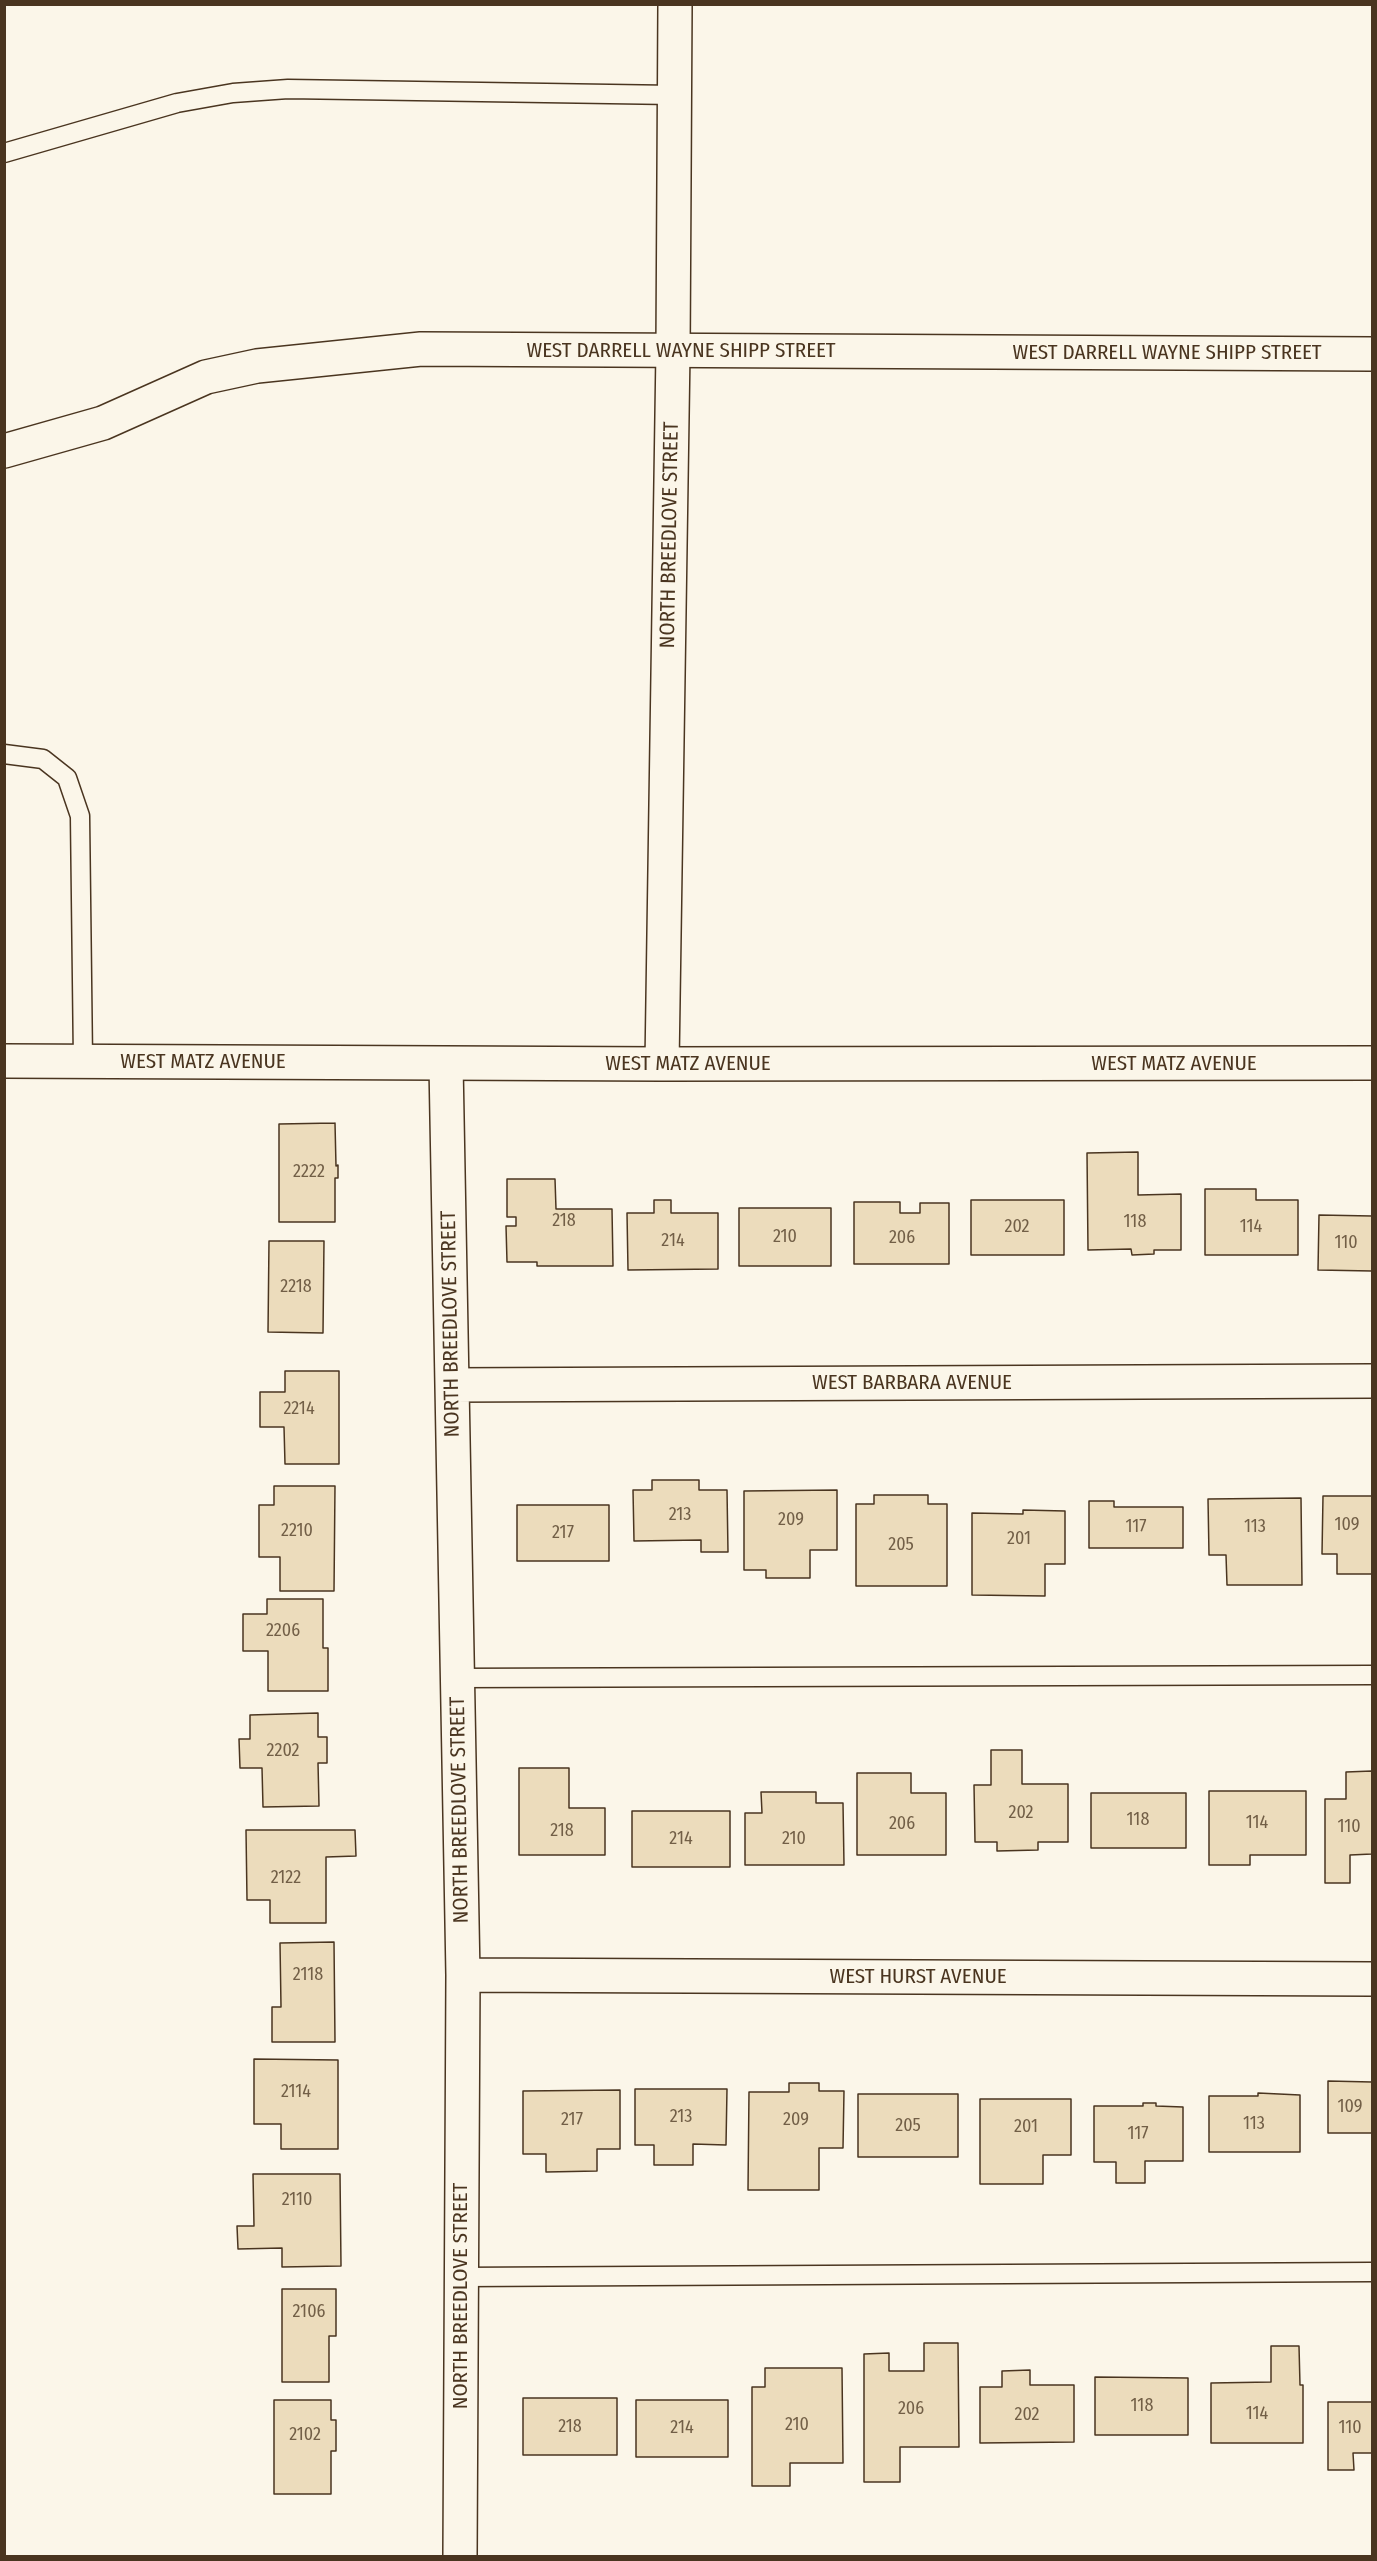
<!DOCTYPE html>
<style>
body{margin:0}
#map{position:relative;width:1377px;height:2561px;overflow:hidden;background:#fbf6e9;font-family:"Fira Sans Condensed",sans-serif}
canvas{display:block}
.frame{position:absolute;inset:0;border:6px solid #4a3520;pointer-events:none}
</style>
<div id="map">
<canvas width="1377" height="2561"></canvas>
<div class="frame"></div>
</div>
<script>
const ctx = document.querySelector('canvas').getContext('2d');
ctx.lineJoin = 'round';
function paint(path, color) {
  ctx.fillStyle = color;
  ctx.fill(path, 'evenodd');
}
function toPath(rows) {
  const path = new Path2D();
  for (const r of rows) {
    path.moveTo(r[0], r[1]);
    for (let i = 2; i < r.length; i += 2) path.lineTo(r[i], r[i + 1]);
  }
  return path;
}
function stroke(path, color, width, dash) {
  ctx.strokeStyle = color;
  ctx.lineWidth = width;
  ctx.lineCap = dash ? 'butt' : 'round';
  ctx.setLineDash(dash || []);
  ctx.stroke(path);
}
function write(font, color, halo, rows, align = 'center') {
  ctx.font = font + ' "Fira Sans Condensed",sans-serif';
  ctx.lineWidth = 4.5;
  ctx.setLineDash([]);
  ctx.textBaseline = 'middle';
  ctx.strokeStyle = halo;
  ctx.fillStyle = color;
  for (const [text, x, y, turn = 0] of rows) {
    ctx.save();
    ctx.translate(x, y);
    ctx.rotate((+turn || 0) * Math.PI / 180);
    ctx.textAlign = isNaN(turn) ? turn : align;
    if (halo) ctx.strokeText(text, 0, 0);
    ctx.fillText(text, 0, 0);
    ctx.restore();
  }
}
const building = toPath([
 [335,1123,336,1166,338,1165,338,1178,335,1178,335,1222,279,1222,279,1124,335,1123],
 [1138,1152,1138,1195,1181,1194,1181,1250,1154,1250,1154,1254,1132,1255,1131,1249,1088,1250,1087,1153,1138,1152],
 [507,1179,555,1179,556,1209,612,1209,613,1266,537,1266,537,1262,507,1262,506,1226,516,1226,516,1217,507,1217,507,1179],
 [1205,1189,1256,1189,1256,1200,1298,1200,1298,1255,1205,1255,1205,1189],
 [654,1200,671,1200,671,1213,718,1213,718,1269,628,1270,627,1213,654,1213,654,1200],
 [971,1200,1064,1200,1064,1255,971,1255,971,1200],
 [854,1202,900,1202,900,1213,920,1213,920,1203,949,1203,949,1264,854,1264,854,1202],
 [739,1208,831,1208,831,1266,739,1266,739,1208],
 [1319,1215,1372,1216,1372,1271,1318,1270,1319,1215],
 [269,1241,324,1241,323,1333,268,1332,269,1241],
 [285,1371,339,1371,339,1464,285,1464,284,1427,260,1427,260,1392,285,1392,285,1371],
 [652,1480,699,1480,699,1490,727,1490,728,1552,701,1552,701,1540,634,1541,633,1490,652,1490,652,1480],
 [274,1486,335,1486,334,1591,280,1591,280,1557,259,1557,259,1505,274,1505,274,1486],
 [837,1490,837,1550,810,1550,810,1578,766,1578,766,1570,744,1570,744,1491,837,1490],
 [874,1495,928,1495,928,1504,947,1504,947,1586,856,1586,856,1504,874,1504,874,1495],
 [1323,1496,1372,1496,1372,1574,1337,1574,1337,1554,1322,1554,1323,1496],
 [1301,1498,1302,1585,1227,1585,1226,1555,1209,1555,1208,1499,1301,1498],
 [1089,1501,1114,1501,1114,1507,1183,1507,1183,1548,1089,1548,1089,1501],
 [517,1505,609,1505,609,1561,517,1561,517,1505],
 [1023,1510,1065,1511,1065,1564,1045,1564,1045,1596,972,1595,972,1513,1023,1514,1023,1510],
 [267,1599,323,1599,323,1648,328,1648,328,1691,268,1691,268,1651,243,1651,243,1614,267,1614,267,1599],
 [318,1713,318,1737,327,1737,327,1763,318,1763,319,1806,263,1807,262,1768,240,1768,239,1739,250,1739,250,1715,318,1713],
 [991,1750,1022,1750,1022,1784,1068,1784,1068,1842,1038,1842,1038,1850,997,1851,997,1842,975,1842,974,1785,991,1785,991,1750],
 [519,1768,569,1768,569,1808,605,1808,605,1855,519,1855,519,1768],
 [1372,1771,1372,1854,1350,1855,1350,1883,1325,1883,1325,1799,1346,1799,1346,1772,1372,1771],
 [857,1773,911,1773,911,1793,946,1793,946,1855,857,1855,857,1773],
 [1209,1791,1306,1791,1306,1855,1250,1855,1250,1865,1209,1865,1209,1791],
 [761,1792,816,1792,816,1803,843,1803,844,1865,745,1865,745,1813,762,1813,761,1792],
 [1091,1793,1186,1793,1186,1848,1091,1848,1091,1793],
 [632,1811,730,1811,730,1867,632,1867,632,1811],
 [246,1830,355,1830,356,1856,326,1857,326,1923,270,1923,270,1900,247,1900,246,1830],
 [334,1942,335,2042,272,2042,272,2007,281,2007,280,1943,334,1942],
 [254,2059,338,2060,338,2149,281,2149,281,2124,254,2124,254,2059],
 [1328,2081,1372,2082,1372,2133,1328,2133,1328,2081],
 [789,2083,819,2083,819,2091,844,2091,843,2148,819,2148,819,2190,748,2190,749,2092,789,2092,789,2083],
 [635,2089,727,2089,726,2145,693,2144,693,2165,654,2165,654,2145,635,2145,635,2089],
 [620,2090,620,2149,597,2149,597,2171,546,2172,546,2154,523,2154,523,2091,620,2090],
 [1258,2093,1300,2095,1300,2152,1209,2152,1209,2096,1258,2096,1258,2093],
 [858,2094,958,2094,958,2157,858,2157,858,2094],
 [980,2099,1071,2099,1071,2155,1043,2155,1043,2184,980,2184,980,2099],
 [1143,2103,1156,2103,1156,2106,1183,2107,1183,2161,1145,2161,1145,2183,1116,2183,1116,2162,1094,2162,1094,2106,1143,2106,1143,2103],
 [253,2174,340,2174,341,2266,282,2267,282,2248,238,2249,237,2226,254,2226,253,2174],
 [282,2289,336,2289,336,2336,329,2336,329,2382,282,2382,282,2289],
 [924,2343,958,2343,959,2447,900,2447,900,2482,864,2482,864,2354,889,2353,889,2371,924,2371,924,2343],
 [1271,2346,1299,2346,1300,2385,1303,2385,1303,2443,1211,2443,1211,2383,1271,2382,1271,2346],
 [765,2368,842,2368,843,2463,790,2463,790,2486,752,2486,752,2387,765,2387,765,2368],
 [1030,2370,1030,2385,1074,2385,1074,2442,980,2443,980,2387,1002,2387,1002,2371,1030,2370],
 [1095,2377,1188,2378,1188,2435,1095,2435,1095,2377],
 [523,2398,617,2398,617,2455,523,2455,523,2398],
 [274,2400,331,2400,331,2420,336,2420,336,2451,331,2451,331,2494,274,2494,274,2400],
 [636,2400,728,2400,728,2457,636,2457,636,2400],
 [1328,2402,1372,2402,1372,2453,1353,2453,1354,2470,1328,2470,1328,2402]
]);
const lane = toPath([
 [4,153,177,103,233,93,288,89,674,95],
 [4,754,43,759,67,778,80,816,83,1061],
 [457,1678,1372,1675],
 [461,2277,1372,2272]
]);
const street = toPath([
 [4,451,103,423,206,377,257,366,421,349,1372,354],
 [446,1064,463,1975,460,2556],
 [452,1385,1372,1381],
 [463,1975,1372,1979]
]);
const secondary = toPath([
 [4,1061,662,1064,1372,1063],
 [662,1064,673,351,675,4]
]);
const numberNames = [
 ["2222",309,1172],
 ["218",564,1221],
 ["118",1135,1222],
 ["202",1017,1227],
 ["114",1251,1227],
 ["210",785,1237],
 ["206",902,1238],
 ["214",673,1241],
 ["110",1346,1243],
 ["2218",296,1287],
 ["2214",299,1409],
 ["213",680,1515],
 ["209",791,1520],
 ["109",1347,1525],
 ["117",1136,1527],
 ["113",1255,1527],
 ["2210",297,1531],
 ["217",563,1533],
 ["201",1019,1539],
 ["205",901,1545],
 ["2206",283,1631],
 ["2202",283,1751],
 ["202",1021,1813],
 ["118",1138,1820],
 ["114",1257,1823],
 ["206",902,1824],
 ["110",1349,1827],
 ["218",562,1831],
 ["214",681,1839],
 ["210",794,1839],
 ["2122",286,1878],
 ["2118",308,1975],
 ["2114",296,2092],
 ["109",1350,2107],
 ["213",681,2117],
 ["217",572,2120],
 ["209",796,2120],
 ["113",1254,2124],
 ["205",908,2126],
 ["201",1026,2127],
 ["117",1138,2134],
 ["2110",297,2200],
 ["2106",309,2312],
 ["118",1142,2406],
 ["206",911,2409],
 ["114",1257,2414],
 ["202",1027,2415],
 ["210",797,2425],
 ["218",570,2427],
 ["214",682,2428],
 ["110",1350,2428],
 ["2102",305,2435]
];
const streetNames = [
 ["WEST DARRELL WAYNE SHIPP STREET",681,351],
 ["WEST DARRELL WAYNE SHIPP STREET",1167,353],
 ["NORTH BREEDLOVE STREET",670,535,-89],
 ["WEST MATZ AVENUE",203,1062],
 ["WEST MATZ AVENUE",688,1064],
 ["WEST MATZ AVENUE",1174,1064],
 ["NORTH BREEDLOVE STREET",451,1324,-91],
 ["WEST BARBARA AVENUE",912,1383],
 ["NORTH BREEDLOVE STREET",460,1810,-91],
 ["WEST HURST AVENUE",918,1977],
 ["NORTH BREEDLOVE STREET",461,2296,-90]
];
paint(building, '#ecdcbc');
stroke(building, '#4a3520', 1.5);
stroke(lane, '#4a3520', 21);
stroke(street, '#4a3520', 36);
stroke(secondary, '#4a3520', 36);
stroke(lane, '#fbf6e9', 18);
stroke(street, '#fbf6e9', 33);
stroke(secondary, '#fbf6e9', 33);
write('18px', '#725f47', null, numberNames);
write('21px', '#4a3520', '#fbf6e9', streetNames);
</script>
